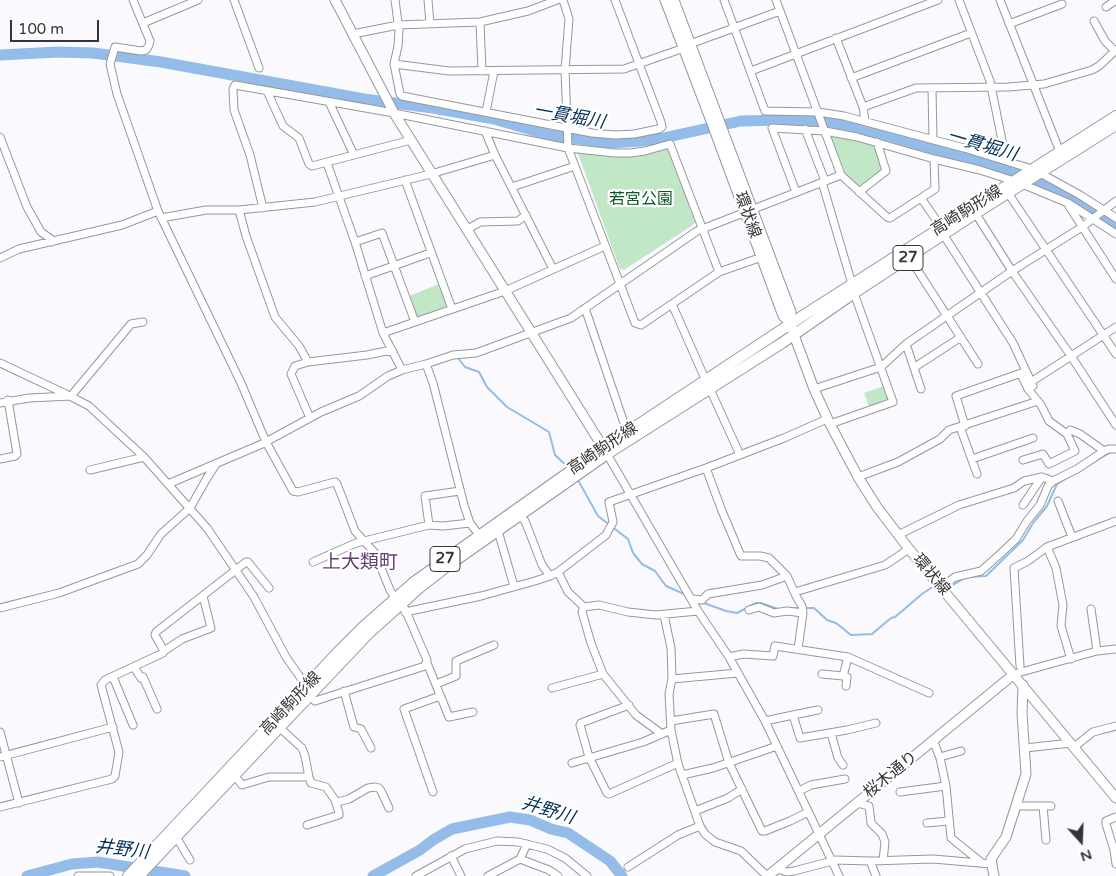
<!DOCTYPE html>
<meta charset="utf-8">
<style>
body{margin:0}
#map{position:relative;width:1116px;height:876px;overflow:hidden;background:#f9f9fe;font-family:"Varela Round",sans-serif}
canvas{display:block}
.north{position:absolute;left:1056px;top:816px;width:50px;height:50px;-webkit-text-stroke:4px #fff;paint-order:stroke;rotate:160deg;font-size:14px;font-weight:700;line-height:20px;text-align:center;color:#353539}
.north::after{content:'';display:block;margin:auto;width:18px;height:22px;background:#353539;clip-path:polygon(50% 0,100% 100%,50% 72%,0 100%)}
.scale{position:absolute;left:10px;top:20px;width:89px;height:22px;box-sizing:border-box;border:2px solid #353539;border-top:0;padding-left:6px;font-size:15px;line-height:18px;white-space:nowrap;color:#353539;-webkit-text-stroke:4px #fff;paint-order:stroke}
</style>
<div id="map">
<canvas width="1116" height="876"></canvas>
<div class="north">N</div>
<div class="scale">100 m</div>
</div>
<script>
const ctx = document.querySelector('canvas').getContext('2d');
ctx.lineJoin = 'round';
function paint(path, color) {
  ctx.fillStyle = color;
  ctx.fill(path, 'evenodd');
}
function toPath(rows) {
  const path = new Path2D();
  for (const r of rows) {
    path.moveTo(r[0], r[1]);
    for (let i = 2; i < r.length; i += 2) path.lineTo(r[i], r[i + 1]);
  }
  return path;
}
function stroke(path, color, width, dash) {
  ctx.strokeStyle = color;
  ctx.lineWidth = width;
  ctx.lineCap = dash ? 'butt' : 'round';
  ctx.setLineDash(dash || []);
  ctx.stroke(path);
}
function write(font, color, halo, rows, align = 'center') {
  ctx.font = font + ' "Varela Round","Noto Sans JP",sans-serif';
  ctx.lineWidth = 4.5;
  ctx.setLineDash([]);
  ctx.textBaseline = 'middle';
  ctx.strokeStyle = halo;
  ctx.fillStyle = color;
  for (const [text, x, y, turn = 0] of rows) {
    ctx.save();
    ctx.translate(x, y);
    ctx.rotate((+turn || 0) * Math.PI / 180);
    ctx.textAlign = isNaN(turn) ? turn : align;
    if (halo) ctx.strokeText(text, 0, 0);
    ctx.fillText(text, 0, 0);
    ctx.restore();
  }
}
const green = toPath([
 [833,136,874,145,882,171,861,186,858,186,845,173,831,139],
 [668,147,695,222,693,225,624,270,620,269,577,151,614,155],
 [439,284,447,304,445,307,417,317,407,297],
 [884,386,889,402,870,409,864,393]
]);
const stream = toPath([
 [458,358,465,367,479,372,487,387,507,407,549,432,555,455,569,468],
 [578,480,598,516,628,539,633,553,642,564,655,571,666,586,684,594],
 [969,577,986,576,1023,540,1033,523,1047,506,1057,484,1111,452],
 [947,586,953,585,965,578],
 [704,603,726,611,737,613,756,603,761,603,778,609],
 [788,608,800,608],
 [805,608,814,608,827,620,836,623,851,635,872,634,891,618,895,617,922,594,931,588,937,587]
]);
const river = toPath([
 [0,55,58,52,93,53,161,62,364,99,433,108,494,119,549,135,610,143,641,141,663,138,741,121,783,120,831,122,886,135,1010,171,1044,184,1116,225],
 [27,876,72,864,98,862,185,876],
 [373,876,420,850,433,840,452,829,510,817,530,820,551,829,568,833,610,861,622,876]
]);
const minor = toPath([
 [234,0,259,68],
 [395,0,399,30,398,46,394,64,400,94,402,96,592,133,615,135,634,134,659,129,662,127,661,122,615,0],
 [428,0,430,24],
 [563,0,569,19,565,70,568,148,635,323,641,325,719,272,762,257],
 [724,0,765,111,818,112,844,116,964,148,1032,169],
 [776,0,841,175,887,217,890,218,935,189,934,159],
 [959,0,990,81,1006,160],
 [1000,0,1060,152],
 [1106,7,1116,0],
 [1094,21,1105,41,1115,51],
 [480,22,482,71],
 [143,23,198,0],
 [1009,24,1062,4],
 [353,34,398,25,480,22,528,11,557,0],
 [836,38,863,107,865,121],
 [690,44,780,11],
 [394,64,449,71,624,69,684,48],
 [751,71,938,0],
 [851,78,971,33],
 [932,88,933,140],
 [267,91,283,126,299,138,309,164,312,166,411,140],
 [329,102,354,155],
 [863,107,916,88,1009,87,1044,84,1092,70,1099,66,1116,50],
 [486,112,494,71],
 [805,129,825,181],
 [485,131,495,155,553,269],
 [0,137,27,207,41,232,51,239,52,242],
 [327,163,355,242,383,333,402,370],
 [1040,173,1080,195,1116,218],
 [405,180,452,309],
 [822,182,852,284],
 [1022,184,1068,203,1116,234],
 [512,187,575,166],
 [796,192,772,128,825,131,857,137,934,159,980,170,1014,181],
 [859,192,886,171,877,142],
 [1008,193,1116,354],
 [921,198,941,227],
 [1069,206,1116,279],
 [263,208,250,155,234,110,233,89,235,85,394,113,568,148,615,153,630,153,645,151,670,144,719,272],
 [239,210,246,236,275,317,299,346,308,362],
 [974,211,1012,271,1071,356,1116,425],
 [161,218,206,210,239,210,315,202,431,174,495,155],
 [466,230,480,222,518,221,526,215],
 [943,234,1013,343,1033,386,1028,389],
 [355,242,382,233,415,322],
 [909,257,978,364],
 [0,258,19,249,122,225,158,211],
 [365,276,430,253],
 [672,304,706,381],
 [585,308,627,432],
 [383,333,505,291,605,246],
 [906,344,921,389],
 [0,363,66,394,89,406,144,457,207,528,235,569,254,597,286,657,300,677,310,696,315,701,425,666,427,660,405,609,399,605,390,590,375,553,355,531,337,484,335,482,331,483,298,492,293,491,266,442,241,383,158,211,117,94,110,64,115,47,141,51,146,50,149,45,150,41,133,0],
 [426,364,433,383,464,505,470,523,479,535],
 [915,367,961,337],
 [1021,374,1028,389,1041,405,1049,421,1067,434,1075,451,1049,464,1043,454,1023,460],
 [1031,382,1116,327],
 [710,389,740,455],
 [814,389,881,367,906,344,1012,271,1082,227,1116,201],
 [0,403,29,398,71,396,131,324,143,322],
 [310,418,291,374,295,366,308,362,367,355,392,350],
 [830,424,893,402,854,293],
 [965,426,956,396,1024,372],
 [960,427,977,474],
 [1067,434,1070,430,1080,434,1104,451],
 [607,454,698,611,729,657,765,721,839,876],
 [0,459,15,456,17,454,8,400],
 [972,459,1033,438],
 [706,468,722,511,741,556,760,556,769,558,787,576,796,596,802,606,803,613,798,649],
 [90,470,144,457],
 [858,477,898,462,940,439,949,430,1038,401],
 [168,484,262,444,321,412,359,396,388,376,402,370,426,364,453,355,476,353,571,318,697,231,841,175],
 [1058,501,1072,537],
 [1023,505,1042,477],
 [520,516,525,521,542,565,550,576],
 [429,525,443,526,470,523],
 [611,526,613,522,609,502,706,468,784,438,827,419],
 [498,531,514,586],
 [898,535,959,505,1014,488,1024,481,1042,477,1053,481],
 [313,562,356,543,429,525,425,496,460,491],
 [558,572,568,592,584,607,582,612,591,643,603,674,636,715,662,734],
 [941,587,955,577,981,571,999,555,1016,539,1027,521,1040,505,1048,486,1053,481,1077,469,1104,451,1109,449,1116,449],
 [795,592,885,565,909,549],
 [692,599,702,600,708,594,762,585,787,576],
 [584,607,599,605,628,612,656,615,698,611],
 [0,608,59,593,138,564,147,555,161,534,190,508,207,478,216,464],
 [1091,609,1097,651],
 [749,610,759,607,774,613,787,611,803,613],
 [405,612,481,596,535,581,550,576,558,572,606,535,609,529],
 [664,615,671,648,672,679,669,694,671,730,678,764,700,826,705,834,715,842,741,851,767,876],
 [164,651,182,639,211,628,203,596],
 [729,657,743,654,773,656,775,646,848,657,929,693],
 [1071,659,1061,626,1063,605,1056,568,1047,547,1116,521],
 [427,663,449,717,473,712],
 [1020,666,1014,568,1028,561,1047,547],
 [134,667,141,678,143,677,157,709],
 [822,674,843,676],
 [1014,674,1097,651,1116,649],
 [113,677,133,725],
 [672,679,738,673],
 [436,684,456,676,456,661,494,645],
 [846,686,847,677,843,676,848,657],
 [552,688,603,674],
 [344,691,354,727,361,729,371,748],
 [629,705,581,723,580,725,589,757,607,793,609,794,678,763],
 [793,715,818,710],
 [671,721,714,714,729,763,762,831,765,831,790,821,808,812],
 [765,721,793,715,800,738,847,730,876,723],
 [280,728,302,748,305,756,309,777,311,783,326,787,335,800,337,802,349,799,368,788,375,787,379,788,381,791,389,808],
 [0,732,19,803],
 [831,733,838,758,843,765],
 [933,740,940,758,946,786,951,838,982,863],
 [1074,747,1093,732,1116,726],
 [1025,748,1071,743],
 [0,757,113,727],
 [940,757,961,751],
 [572,763,643,742,671,730],
 [682,775,713,768,777,746],
 [235,776,242,785,269,777,309,777],
 [799,791,811,785,845,779],
 [433,792,404,709,440,696],
 [900,792,946,786],
 [857,803,869,806,871,823,882,834,885,842,883,861],
 [1016,806,1051,806],
 [1043,806,1046,840],
 [0,807,112,779,115,776,119,752,101,685,105,680,163,653,164,651,155,635,156,632,246,562,248,562,269,588],
 [695,811,728,798,742,789],
 [1116,817,1106,821,1106,824,1114,850,1116,864],
 [927,823,948,821],
 [307,825,339,815,339,813,335,800],
 [175,835,190,860],
 [451,856,461,876],
 [520,859,527,844],
 [870,861,876,876],
 [628,867,678,835,700,826],
 [777,869,787,872,794,871,836,860,870,861,933,859,991,864],
 [78,876,110,876],
 [416,876,465,849,497,841,518,842,547,849,565,858,587,876],
 [488,876,520,859,549,870,558,876]
]);
const tertiary = toPath([
 [335,0,394,113,606,452],
 [665,0,711,121,783,316,791,323],
 [674,0,791,312,791,323,794,335,814,389,830,424,858,477,877,507,909,549,1116,798],
 [768,876,1014,674],
 [994,876,991,859,1006,837,1026,774,1022,713,1023,685]
]);
const primary = toPath([
 [128,876,339,651,363,627,414,582,603,448,804,315,1116,116],
 [139,876,369,633,419,588,446,567,607,454,782,343,854,293,976,213,1116,125]
]);
const shields = [
 [908,258,30],
 [445,559,30]
];
const shieldNames = [
 ["27",908,258],
 ["27",445,559]
];
const parkNames = [
 ["若宮公園",641,200]
];
const streetNames = [
 ["高崎駒形線",967,211,-32],
 ["環状線",747,215,70],
 ["高崎駒形線",603,449,-34],
 ["環状線",931,575,50],
 ["高崎駒形線",291,704,-47],
 ["桜木通り",891,775,-39]
];
const waterNames = [
 ["一貫堀川",569,117,10],
 ["一貫堀川",982,146,16],
 ["井野川",548,811,17],
 ["井野川",122,850,7]
];
const quarterNames = [
 ["上大類町",360,563]
];
paint(green, '#c1e7c7');
stroke(stream, '#94bce8', 2);
stroke(river, '#94bce8', 11);
stroke(minor, '#96979f', 9);
stroke(tertiary, '#96979f', 11);
stroke(primary, '#96979f', 12);
stroke(minor, '#fff', 7);
stroke(tertiary, '#fff', 9);
stroke(primary, '#fff', 10);
for (const [x, y, w] of shields) {
  const box = new Path2D();
  box.roundRect(x - w / 2, y - 12.5, w, 25, 4);
  ctx.fillStyle = '#fff';
  ctx.fill(box);
  stroke(box, '#353539', 1);
}
write('bold 15px', '#353539', null, shieldNames);
write('16px', '#0a5827', '#fff', parkNames);
write('16px', '#353539', '#fff', streetNames);
write('italic 18px', '#053058', '#fff', waterNames);
write('19px', '#653c73', '#fff', quarterNames);
</script>
